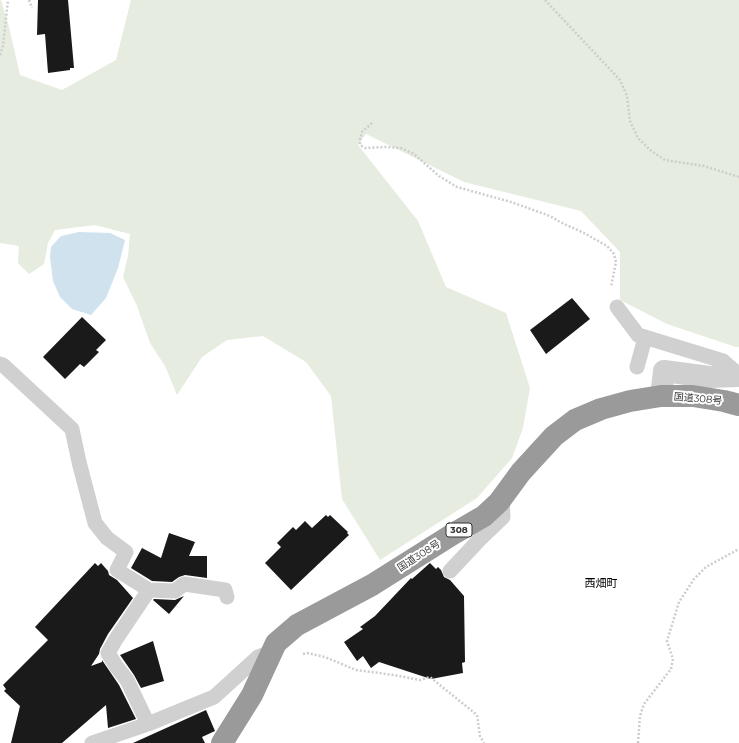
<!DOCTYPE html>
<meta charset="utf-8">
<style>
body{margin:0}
canvas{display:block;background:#fff}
</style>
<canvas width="739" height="743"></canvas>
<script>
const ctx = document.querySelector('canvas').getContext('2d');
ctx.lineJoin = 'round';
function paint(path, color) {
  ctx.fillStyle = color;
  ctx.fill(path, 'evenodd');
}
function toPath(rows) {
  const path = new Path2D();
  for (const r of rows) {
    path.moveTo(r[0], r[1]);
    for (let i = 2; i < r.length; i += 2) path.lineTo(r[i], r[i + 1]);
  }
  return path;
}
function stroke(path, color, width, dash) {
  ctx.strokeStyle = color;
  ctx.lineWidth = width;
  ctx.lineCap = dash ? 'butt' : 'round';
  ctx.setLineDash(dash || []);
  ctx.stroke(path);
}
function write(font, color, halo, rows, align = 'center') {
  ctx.font = font + ' Montserrat,"Noto Sans JP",sans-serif';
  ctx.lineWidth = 4;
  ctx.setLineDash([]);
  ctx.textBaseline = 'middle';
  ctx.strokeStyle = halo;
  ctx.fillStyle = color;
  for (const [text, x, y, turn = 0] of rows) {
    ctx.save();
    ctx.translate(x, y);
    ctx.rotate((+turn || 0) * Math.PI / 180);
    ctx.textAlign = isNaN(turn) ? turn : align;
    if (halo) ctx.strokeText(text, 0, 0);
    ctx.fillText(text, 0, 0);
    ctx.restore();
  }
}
const green = toPath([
 [0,0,1,0,9,27,20,75,62,90,116,60,131,0,739,0,739,347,736,347,667,324,620,300,620,252,581,211,464,182,366,134,358,145,418,221,446,287,506,313,530,388,523,428,512,458,477,498,380,560,342,499,331,396,306,362,263,336,227,340,202,357,177,395,165,366,150,343,137,306,123,277,128,256,130,234,95,225,55,230,48,243,44,264,29,274,18,263,19,246,0,243]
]);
const water = toPath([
 [79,232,110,233,125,240,118,268,106,298,91,315,72,309,60,297,53,281,50,257,51,247,61,236]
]);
const building = toPath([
 [38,0,68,0,74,68,70,68,70,70,48,73,45,34,37,35],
 [572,298,590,319,546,354,530,330],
 [82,317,106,340,96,350,99,352,84,367,80,364,65,379,43,357],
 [326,515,328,517,330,515,348,532,347,533,349,535,291,590,265,563,281,547,277,543,293,527,296,530,305,521,312,528],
 [169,533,195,542,189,556,207,556,207,578,185,575,179,577,172,582,152,581,131,568,142,548,161,558],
 [95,563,98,566,101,563,108,571,109,575,117,580,133,598,108,634,100,649,99,654,91,666,102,662,102,660,119,685,136,719,108,728,106,705,62,743,11,743,20,706,4,691,6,689,3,685,48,640,35,627],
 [430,563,436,569,438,567,441,570,444,577,450,580,464,596,465,662,462,663,463,673,431,679,379,662,371,668,363,656,357,661,344,642,363,629,360,627,375,616,411,578,412,579],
 [184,596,169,614,153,600,154,599,175,600],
 [153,641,164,681,141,688,134,675,120,655],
 [206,710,215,731,202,737,205,743,133,743]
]);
const path = toPath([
 [29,0,32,8],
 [545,0,620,80,627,96,630,121,638,138,650,150,665,160,704,166,739,177],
 [0,55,3,46,8,0],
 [372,123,362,132,360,139,360,145,365,148,386,147,401,148,414,154,439,176,457,187,511,202,550,216,560,222,584,233,607,246,614,254,616,262,611,287],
 [303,654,307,653,325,657,356,670,394,675,420,680,430,677,477,715,480,736,484,743],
 [638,743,640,716,644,704,671,669,673,659,667,641,679,602,694,579,706,567,739,549]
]);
const lane = toPath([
 [617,307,638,335,723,361,739,375],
 [0,364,3,365,72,429,79,462,95,523,107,538,126,552,117,570,149,590,116,639,108,653,116,666,127,680,148,724],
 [637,367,645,338],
 [450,571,480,539,503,517,502,497],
 [149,590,175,591,184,584,225,590,227,597],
 [92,743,148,724,214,697,258,657,271,652]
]);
const street = toPath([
 [661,396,664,371,709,377,739,376]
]);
const highway = toPath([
 [222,743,252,695,276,643,297,625,372,585,453,534,484,516,499,502,521,472,554,436,575,420,601,409,630,401,661,396,693,396,724,401,739,405]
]);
const shields = [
 [459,530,26]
];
const shieldNames = [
 ["308",459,530]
];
const streetNames = [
 ["国道308号",698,399,5],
 ["国道308号",419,556,-33]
];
const neighbourhoodNames = [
 ["西畑町",601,584]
];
paint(green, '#e6ecdf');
paint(water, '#cfe2ee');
paint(building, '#1a1a1a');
stroke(path, '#cdcdcd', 2.5, [2, 2]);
stroke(lane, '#d0d0d0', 15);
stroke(street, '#d0d0d0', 22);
stroke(highway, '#9a9a9a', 22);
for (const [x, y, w] of shields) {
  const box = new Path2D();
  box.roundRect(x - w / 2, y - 7, w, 14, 3);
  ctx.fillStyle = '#fff';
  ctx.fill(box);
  stroke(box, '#333', 1);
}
write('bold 9px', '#333', null, shieldNames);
write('10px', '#333', '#fff', streetNames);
write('11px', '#000', '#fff', neighbourhoodNames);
</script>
